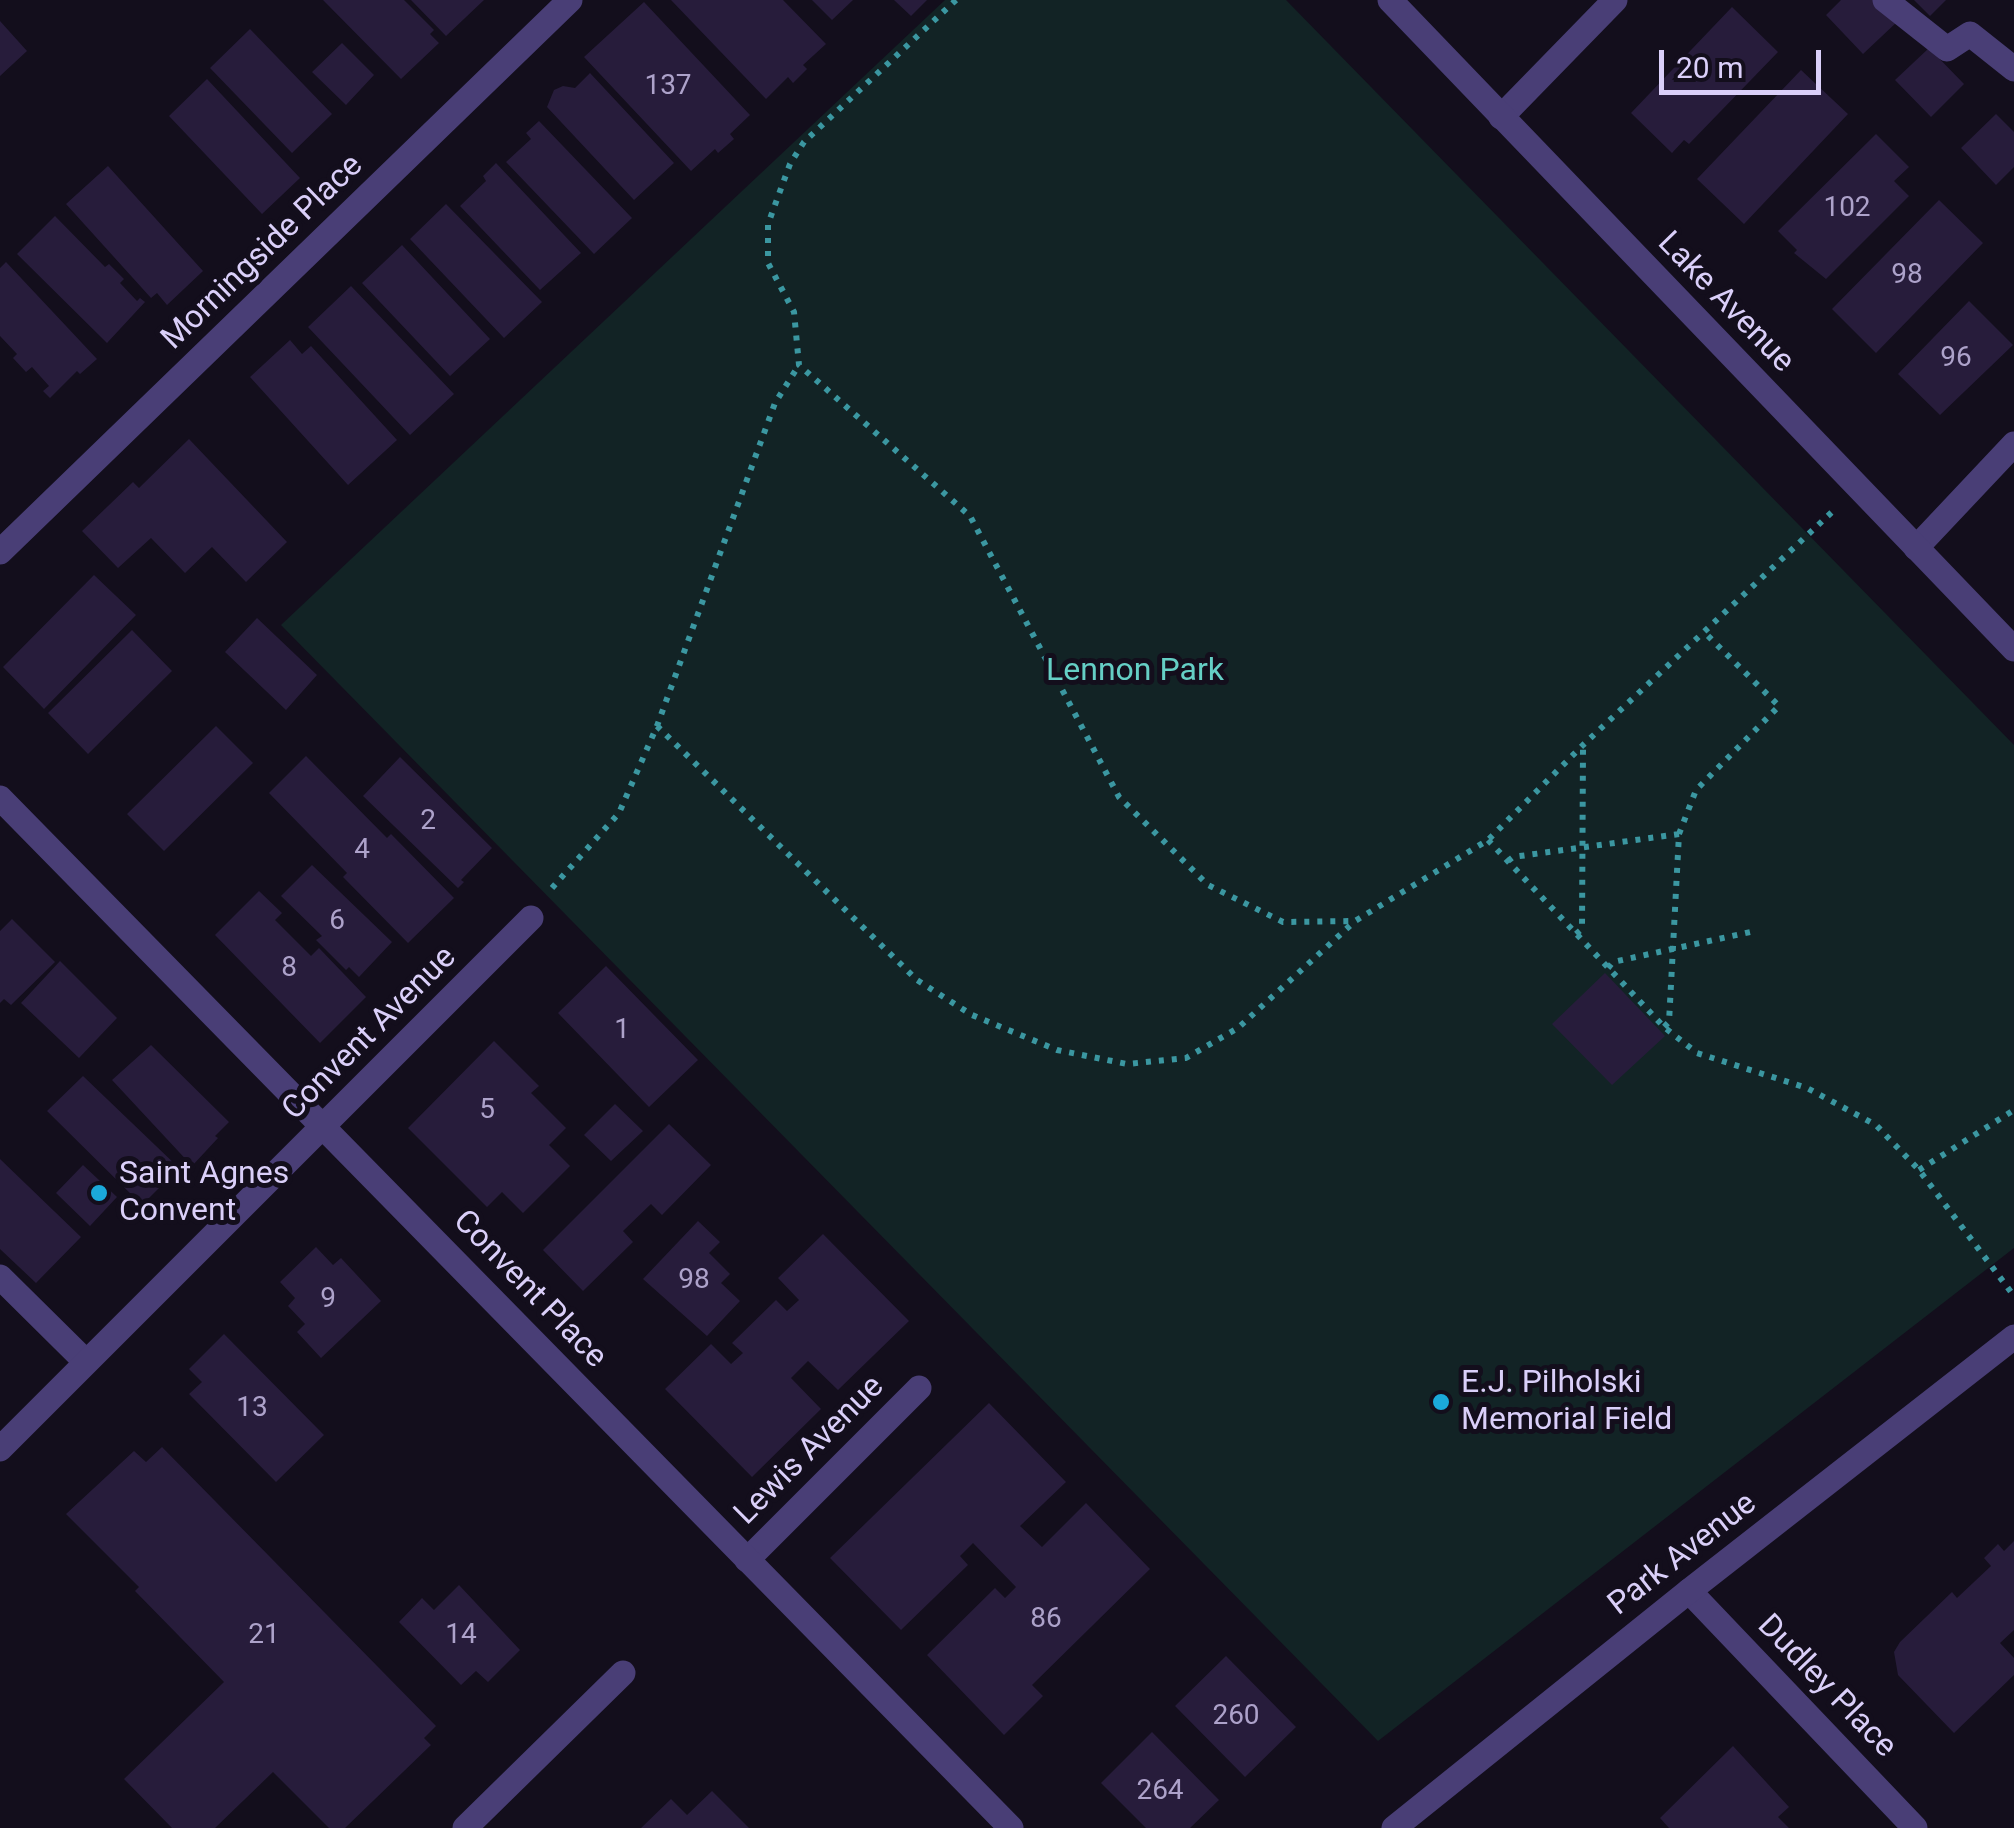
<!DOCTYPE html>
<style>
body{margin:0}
#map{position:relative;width:2014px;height:1828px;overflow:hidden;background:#130e1c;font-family:Roboto,sans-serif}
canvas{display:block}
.scale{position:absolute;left:1659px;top:50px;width:162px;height:45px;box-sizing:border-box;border:5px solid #dacff9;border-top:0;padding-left:12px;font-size:30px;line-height:35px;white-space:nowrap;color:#dacff9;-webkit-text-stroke:8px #130e1c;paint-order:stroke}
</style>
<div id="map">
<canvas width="2014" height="1828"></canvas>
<div class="scale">20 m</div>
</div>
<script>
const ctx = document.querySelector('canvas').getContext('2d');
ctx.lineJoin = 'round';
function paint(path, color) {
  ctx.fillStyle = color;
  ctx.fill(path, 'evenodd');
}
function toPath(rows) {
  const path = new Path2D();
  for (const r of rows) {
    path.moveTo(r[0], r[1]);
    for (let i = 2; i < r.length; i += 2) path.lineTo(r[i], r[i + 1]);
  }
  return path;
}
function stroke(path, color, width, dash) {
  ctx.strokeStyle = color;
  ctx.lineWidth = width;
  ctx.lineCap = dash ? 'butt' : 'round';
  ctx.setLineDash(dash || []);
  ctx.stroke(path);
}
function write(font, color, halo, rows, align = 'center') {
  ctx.font = font + ' Roboto,sans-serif';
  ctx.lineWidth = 10;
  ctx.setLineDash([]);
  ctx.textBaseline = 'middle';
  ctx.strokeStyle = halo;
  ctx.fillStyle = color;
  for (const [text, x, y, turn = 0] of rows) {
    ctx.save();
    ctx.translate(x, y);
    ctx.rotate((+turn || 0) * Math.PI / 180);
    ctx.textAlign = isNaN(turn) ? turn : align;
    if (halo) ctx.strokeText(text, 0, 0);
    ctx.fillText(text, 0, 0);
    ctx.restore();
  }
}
const green = toPath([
 [945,0,1286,0,2014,745,2014,1248,1378,1741,281,625]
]);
const building = toPath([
 [323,0,404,0,434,30,430,34,439,43,401,79],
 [411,0,484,0,446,36],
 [671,0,783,0,826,44,803,65,807,69,793,83,788,77,766,99],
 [812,0,853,0,832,20],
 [894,0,927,0,911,16],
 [1841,0,1878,0,1898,21,1863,54,1826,15],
 [1914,0,1946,0,1930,16],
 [644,2,750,115,730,134,734,139,718,153,715,149,691,171,584,57],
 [1732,7,1778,52,1689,144,1684,140,1672,153,1631,113],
 [0,21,27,51,0,76],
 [250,29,332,114,292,153,210,68],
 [342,43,374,75,346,105,312,72],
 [1929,48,1964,84,1931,117,1895,80],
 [1801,70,1848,114,1744,224,1697,179],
 [590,73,674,163,634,200,547,107,554,90,563,86,575,88],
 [207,79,300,178,262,214,169,116],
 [1996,114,2014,132,2014,167,1996,185,1961,148],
 [539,121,632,218,594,254,506,162,531,139,526,133],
 [1876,134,1909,167,1894,181,1909,196,1826,279,1794,253,1797,250,1778,231],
 [496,163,581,253,540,290,460,206,486,181,483,176],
 [108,166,203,271,167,305,157,293,151,298,66,204],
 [1939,200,1983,243,1876,353,1832,309],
 [446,204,542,302,504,338,410,239],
 [55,216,105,267,109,264,124,279,120,283,137,301,140,298,145,302,107,343,17,254],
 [402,245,490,339,450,376,362,283],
 [6,262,97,359,80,374,77,371,50,398,43,391,49,386,32,367,26,372,13,358,17,354,0,336,0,268],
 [351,286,454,394,410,435,308,327],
 [1969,301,2013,345,1940,415,1898,374],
 [290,340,302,354,311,346,397,440,348,485,250,377],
 [189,439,287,542,246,582,212,547,185,573,151,538,118,568,82,531,133,482,139,488],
 [94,575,136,615,44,709,3,667],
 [257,618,317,675,286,710,225,652],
 [132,630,172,671,88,754,48,713],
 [216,726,253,763,164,851,127,814],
 [306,756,387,838,391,834,454,898,408,943,343,877,347,873,269,793],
 [400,757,492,848,461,880,464,882,458,888,363,796],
 [312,865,392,942,359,977,349,967,346,970,316,940,322,936,281,896],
 [259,891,282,913,275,920,311,956,319,948,366,997,320,1043,215,935],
 [12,919,55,962,11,1005,4,999,0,1003,0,931],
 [60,961,117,1018,79,1058,21,1003],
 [606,966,698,1060,649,1107,558,1013],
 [1605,973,1665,1036,1612,1085,1552,1024],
 [494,1041,539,1086,531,1093,566,1128,549,1145,570,1166,523,1213,502,1192,487,1207,408,1128],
 [151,1045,229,1122,215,1136,218,1138,192,1166,112,1080],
 [83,1076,179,1168,142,1205,47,1111],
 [615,1104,643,1131,611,1161,584,1135],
 [669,1124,711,1165,662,1215,651,1204,623,1231,633,1242,583,1291,543,1250],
 [0,1159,81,1237,36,1283,0,1249],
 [83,1165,117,1197,90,1226,56,1193],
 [698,1221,720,1242,709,1253,730,1274,721,1283,740,1301,707,1336,643,1279],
 [823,1234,909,1321,838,1390,808,1361,791,1378,821,1409,752,1477,665,1389,711,1344,731,1364,743,1353,732,1343,776,1300,787,1311,799,1300,778,1278],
 [316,1247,333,1265,341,1258,381,1301,321,1358,297,1332,305,1324,288,1306,295,1298,280,1282],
 [224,1334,324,1435,276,1482,189,1394,202,1382,189,1369],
 [989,1403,1066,1482,1020,1526,1042,1547,1086,1503,1150,1569,1032,1685,1043,1696,1004,1735,927,1655,995,1588,1005,1598,1016,1587,973,1543,960,1556,968,1565,901,1630,830,1558],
 [162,1447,436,1726,424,1738,431,1745,345,1828,329,1828,273,1772,215,1828,172,1828,124,1779,224,1682,135,1591,139,1587,66,1514,134,1451,146,1462],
 [2014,1541,2014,1630,2000,1643,2014,1658,2014,1675,1954,1733,1898,1675,1894,1652,1900,1642,1952,1592,1957,1598,1991,1566,1984,1558,1998,1544,2004,1551],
 [459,1585,520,1650,488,1682,476,1671,461,1685,399,1622,422,1598,434,1610],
 [1226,1656,1296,1727,1245,1777,1175,1706],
 [1152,1732,1219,1800,1190,1828,1146,1828,1101,1783],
 [1733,1746,1789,1807,1778,1817,1789,1828,1669,1828,1660,1818],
 [712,1791,749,1828,641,1828,671,1799,687,1815]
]);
const path = toPath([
 [956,0,804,142,790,164,768,224,768,263,794,312,799,365,970,516,1119,797,1208,885,1283,922,1355,921,1488,840,1583,745,1832,512],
 [657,726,917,980,972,1015,1057,1050,1127,1064,1186,1058,1238,1028,1354,922],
 [1679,834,1696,790,1779,706,1704,632],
 [1488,840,1664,1027,1697,1053,1807,1088,1876,1125,1919,1170,2014,1296],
 [1508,861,1513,857,1679,834,1669,1022,1664,1027],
 [552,888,619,813,657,726,775,403,799,365],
 [1576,934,1582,929,1583,748],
 [1608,968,1613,962,1755,931],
 [1919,1170,2014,1110]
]);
const service = toPath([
 [1885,0,1947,49,1970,34,2014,69],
 [1916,548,2014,444],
 [0,1277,85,1361],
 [747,1560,919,1388]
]);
const minor = toPath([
 [1501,117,1615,0],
 [0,552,570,0],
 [0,798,1011,1828],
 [0,1449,531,918],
 [1689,1591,1915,1828],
 [465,1828,623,1673]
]);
const tertiary = toPath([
 [1390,0,2014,649],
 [1394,1828,1689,1591,2014,1337]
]);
const markers = [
 [99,1193,10,"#1ba9da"],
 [1441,1402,10,"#1ba9da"]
];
const numberNames = [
 ["137",668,87],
 ["102",1847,209],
 ["98",1907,276],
 ["96",1956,359],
 ["2",428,822],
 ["4",362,851],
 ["6",337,922],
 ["8",289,969],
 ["1",622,1031],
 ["5",487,1111],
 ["98",694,1281],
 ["9",328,1300],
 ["13",252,1409],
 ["86",1046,1620],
 ["21",264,1636],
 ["14",461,1636],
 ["260",1236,1717],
 ["264",1160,1792]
];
const streetNames = [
 ["Morningside Place",263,253,-44],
 ["Lake Avenue",1725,303,46],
 ["Convent Avenue",370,1034,-45],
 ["Convent Place",529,1290,46],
 ["Lewis Avenue",810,1451,-45],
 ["Park Avenue",1683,1555,-38],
 ["Dudley Place",1826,1687,46]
];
const parkNames = [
 ["Lennon Park",1135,672]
];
const poiNames = [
 ["Saint Agnes",119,1175],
 ["Convent",119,1212],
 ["E.J. Pilholski",1461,1384],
 ["Memorial Field",1461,1421]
];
paint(green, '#122325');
paint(building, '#271c3b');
stroke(path, '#3b97a1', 6, [5, 8]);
stroke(service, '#493e76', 25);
stroke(minor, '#493e76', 25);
stroke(tertiary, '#493e76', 25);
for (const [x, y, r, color] of markers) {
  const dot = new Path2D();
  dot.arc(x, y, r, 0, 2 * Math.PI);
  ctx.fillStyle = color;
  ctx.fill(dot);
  stroke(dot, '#130e1c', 4);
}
write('28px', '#ada2ca', null, numberNames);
write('32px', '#dacff9', '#130e1c', streetNames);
write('32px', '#65cfc5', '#130e1c', parkNames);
write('32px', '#dacff9', '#130e1c', poiNames, 'left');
</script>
